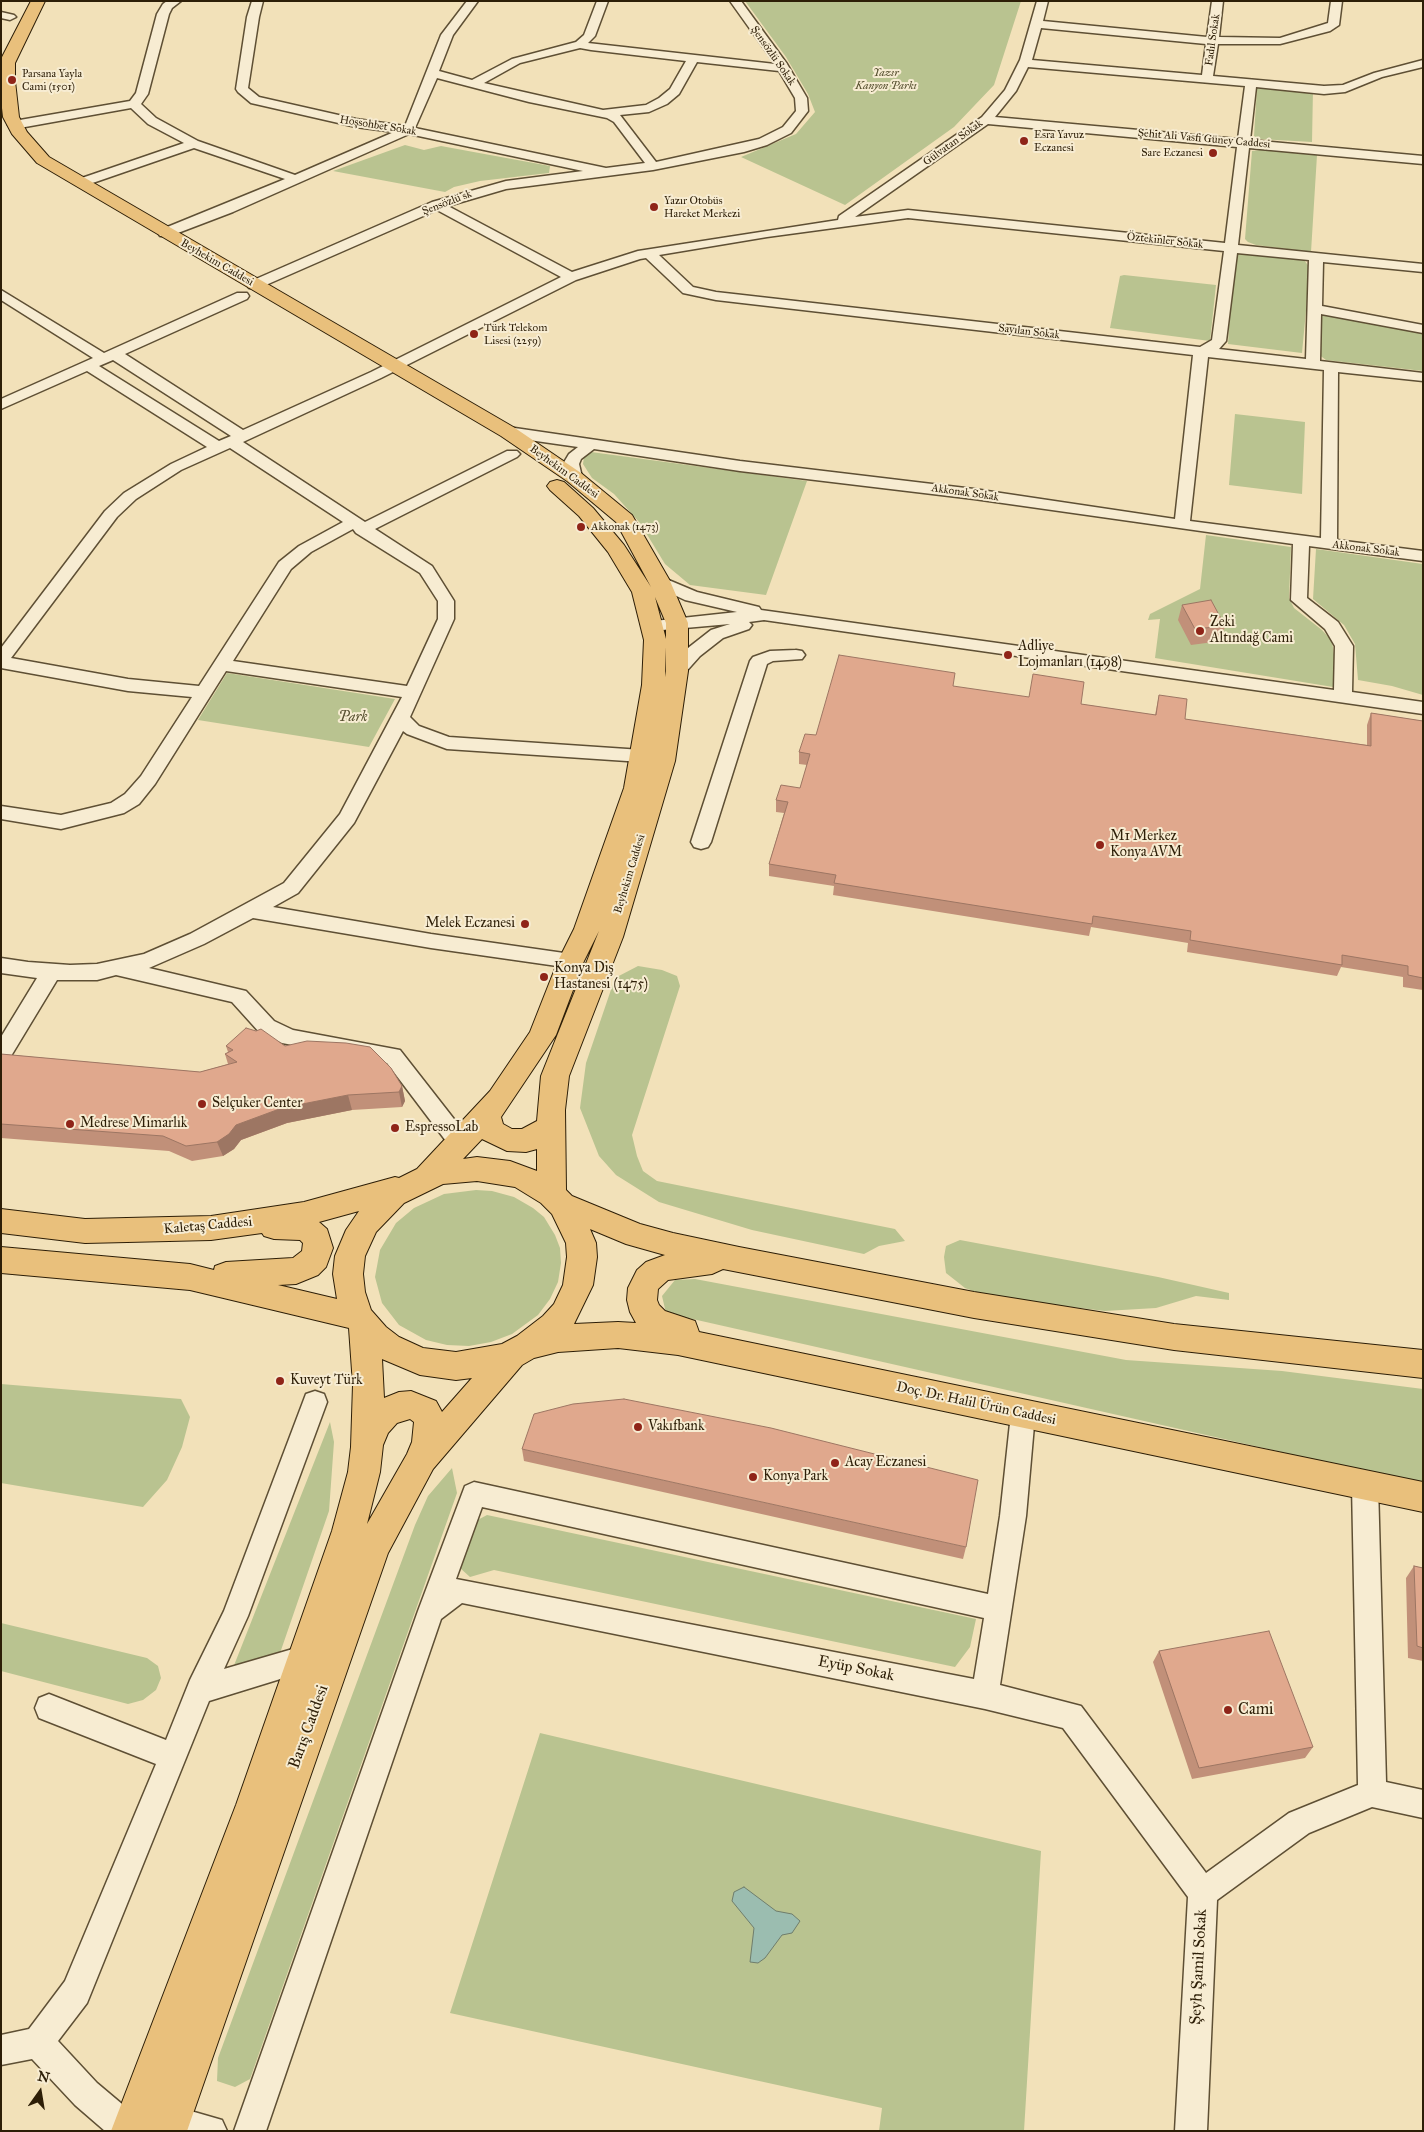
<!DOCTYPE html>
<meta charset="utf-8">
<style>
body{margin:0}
#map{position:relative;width:1424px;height:2132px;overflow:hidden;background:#f2e1b9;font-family:"IM FELL Great Primer",serif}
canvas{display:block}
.frame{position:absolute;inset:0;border:2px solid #2d1e07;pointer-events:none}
.north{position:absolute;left:15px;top:2067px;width:50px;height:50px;-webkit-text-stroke:4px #f7ecd2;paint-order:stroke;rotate:13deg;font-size:14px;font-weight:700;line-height:20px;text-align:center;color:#2d1e07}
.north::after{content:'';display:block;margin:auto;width:18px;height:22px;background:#2d1e07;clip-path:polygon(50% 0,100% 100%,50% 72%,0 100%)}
</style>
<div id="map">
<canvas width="1424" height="2132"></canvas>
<div class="frame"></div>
<div class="north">N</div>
</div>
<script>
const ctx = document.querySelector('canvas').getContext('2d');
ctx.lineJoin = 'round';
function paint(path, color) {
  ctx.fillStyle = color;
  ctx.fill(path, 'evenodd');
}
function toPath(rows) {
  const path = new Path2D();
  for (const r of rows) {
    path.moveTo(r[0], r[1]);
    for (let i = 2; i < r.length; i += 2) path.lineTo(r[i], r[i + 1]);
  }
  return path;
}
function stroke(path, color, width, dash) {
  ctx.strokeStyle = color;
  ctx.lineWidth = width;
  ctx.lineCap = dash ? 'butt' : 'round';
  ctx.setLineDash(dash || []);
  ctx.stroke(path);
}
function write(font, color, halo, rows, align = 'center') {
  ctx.font = font + ' "IM FELL Great Primer",serif';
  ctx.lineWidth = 4;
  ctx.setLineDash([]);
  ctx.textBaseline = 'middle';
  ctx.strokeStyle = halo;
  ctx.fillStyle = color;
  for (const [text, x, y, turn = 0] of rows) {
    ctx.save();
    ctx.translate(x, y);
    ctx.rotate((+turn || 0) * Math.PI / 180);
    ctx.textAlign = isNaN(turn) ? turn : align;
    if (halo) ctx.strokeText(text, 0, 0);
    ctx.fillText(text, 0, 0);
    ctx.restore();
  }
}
const green = toPath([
 [745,1,1021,1,994,85,954,127,845,205,741,157,796,134,815,112,808,94,786,57],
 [1262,85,1313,89,1312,142,1259,139,1254,136,1257,88],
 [405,145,424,150,441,146,550,166,549,173,480,181,454,187,445,192,333,171],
 [1268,149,1317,155,1311,252,1256,245,1248,242,1245,239,1252,151],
 [1240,253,1304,260,1310,268,1302,353,1228,344,1233,256],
 [1124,275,1216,285,1210,341,1110,328,1120,276],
 [1327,315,1423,332,1423,371,1326,360,1318,354,1321,316],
 [1235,414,1305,422,1302,494,1229,485],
 [591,452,807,481,766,595,690,585,665,564,640,523,614,494,592,478,583,464,584,457],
 [1206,535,1291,547,1289,598,1294,608,1322,630,1332,641,1334,655,1333,687,1155,658,1160,619,1148,620,1150,614,1200,589],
 [1316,549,1423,564,1423,695,1392,686,1358,680,1355,644,1344,625,1313,599],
 [227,673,395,699,369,747,198,720],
 [638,966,662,970,677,976,680,986,632,1135,637,1156,643,1171,657,1181,895,1229,905,1241,879,1246,864,1254,752,1230,659,1202,616,1175,599,1156,580,1108,586,1063,615,978],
 [476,1190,492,1191,514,1197,533,1208,544,1217,555,1235,560,1248,561,1263,558,1282,550,1299,538,1315,512,1334,491,1342,469,1346,447,1345,426,1340,399,1325,382,1303,375,1277,380,1250,396,1223,414,1208,444,1194],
 [960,1240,1158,1277,1229,1293,1229,1300,1196,1296,1156,1308,1105,1311,989,1297,965,1288,946,1273,944,1257,946,1246],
 [695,1279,1126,1360,1282,1371,1423,1389,1423,1484,666,1313,662,1296,675,1280],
 [1,1384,181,1399,190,1417,182,1447,167,1480,143,1507,1,1483],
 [330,1422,334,1442,329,1511,279,1656,231,1673],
 [452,1468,457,1493,250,2079,235,2087,217,2081,218,2058,415,1525,428,1496],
 [487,1515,976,1619,970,1647,955,1667,494,1570,470,1577,460,1568,472,1523],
 [1,1623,147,1658,158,1666,161,1678,156,1690,143,1700,128,1704,1,1671],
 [540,1733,1041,1851,1024,2131,879,2131,882,2108,450,2013]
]);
const water = toPath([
 [744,1887,776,1911,792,1914,800,1921,792,1933,782,1935,765,1958,758,1963,750,1962,754,1928,732,1901,734,1892,744,1887]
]);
const minor = toPath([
 [167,1,181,1,172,8,169,14,148,94,141,104,156,118,198,141,295,175,394,132,356,127,251,103,238,92,236,89,247,17,252,1,263,1,259,17,248,88,259,97,356,119,405,126,441,35,467,1,478,1,453,35,439,71,472,80,512,59,576,42,584,35,597,1,608,1,595,36,588,43,775,64,730,1,741,1,787,64,807,98,808,111,791,133,767,145,744,152,653,170,506,189,448,206,572,272,638,251,838,220,839,216,982,117,1005,90,1020,60,1037,1,1048,1,1043,21,1207,37,1212,1,1223,1,1219,37,1280,38,1328,23,1331,1,1342,1,1339,25,1330,31,1280,44,1218,44,1213,76,1324,86,1343,85,1374,73,1423,60,1423,67,1382,77,1345,92,1324,94,1256,87,1250,140,1423,156,1423,164,1249,148,1238,245,1423,264,1423,272,1323,262,1322,306,1423,325,1423,333,1321,314,1320,361,1423,373,1423,381,1338,372,1337,540,1423,551,1423,561,1309,546,1307,598,1338,622,1353,646,1352,692,1423,702,1423,714,764,620,749,622,752,625,749,629,723,638,700,656,683,675,671,675,668,671,688,648,711,630,730,624,651,631,645,630,642,626,645,622,737,612,685,600,653,585,651,581,653,577,659,576,697,592,759,607,761,610,1334,690,1335,646,1325,629,1291,600,1293,544,974,499,740,471,594,449,581,459,579,464,582,477,580,480,568,480,563,464,569,454,578,447,508,437,503,435,500,432,503,429,508,427,740,461,974,489,1175,519,1193,355,716,300,683,293,646,258,640,259,576,280,381,378,243,442,365,522,507,451,517,451,520,454,517,457,375,529,432,566,454,601,454,619,410,717,419,726,449,737,642,750,648,752,651,756,648,760,642,762,447,749,407,734,403,731,354,823,298,893,273,907,431,934,571,954,578,956,581,961,578,966,571,968,431,948,253,918,204,944,149,968,246,991,274,1021,293,1030,400,1050,468,1137,471,1143,468,1149,460,1152,452,1149,387,1063,282,1043,260,1033,232,1002,116,975,97,980,57,980,8,1061,1,1063,1,1037,37,978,1,973,1,958,28,962,70,965,97,964,144,954,190,934,284,883,340,814,402,697,226,671,155,784,139,804,124,813,61,829,1,819,1,806,61,815,111,803,125,794,141,776,192,697,128,691,1,668,1,648,105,511,124,493,171,464,207,447,87,371,1,409,1,399,93,358,1,300,1,290,104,353,237,293,247,293,249,296,247,299,125,354,243,430,371,372,561,277,437,210,259,288,249,288,247,285,249,282,432,202,506,181,583,171,409,134,233,212,170,236,160,236,158,233,160,230,285,179,194,148,81,187,75,183,76,180,184,143,148,124,131,108,14,129,8,125,14,121,130,101,136,93,157,14,163,4,167,1],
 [1041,28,1206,44,1202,75,1032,60,1041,28],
 [580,48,591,50,686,61,670,89,659,98,646,105,603,110,484,83,520,63,580,48],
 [697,62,779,71,795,98,796,111,783,127,759,139,656,162,620,115,649,112,667,104,679,94,697,62],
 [1028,67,1245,86,1238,139,995,117,1016,91,1028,67],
 [437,78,529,102,607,118,614,122,645,163,606,168,415,128,437,78],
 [988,124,1237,147,1225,243,908,210,855,217,988,124],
 [908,218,1224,251,1212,340,1200,347,716,292,693,287,659,255,767,237,908,218],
 [1237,253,1309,260,1306,359,1219,349,1226,341,1237,253],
 [1208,357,1324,370,1321,538,1190,521,1208,357],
 [113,360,231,436,219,441,99,366,113,360],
 [230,448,343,522,299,546,279,562,199,686,128,679,11,658,117,517,136,499,181,470,230,448],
 [353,529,356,533,420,573,438,601,438,619,407,686,233,661,291,569,311,552,353,529],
 [1,12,14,15,16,17,10,20,1,18,1,12],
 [796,650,802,651,805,655,802,659,773,661,767,664,711,842,708,847,701,849,694,847,691,842,750,661,753,657,770,651,796,650],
 [315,1391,324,1394,327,1402,248,1616,224,1669,303,1646,313,1650,316,1659,313,1668,303,1672,209,1701,87,2003,58,2041,97,2083,141,2120,146,2131,105,2131,75,2105,32,2059,1,2065,1,2035,29,2029,65,1981,156,1764,39,1718,35,1708,39,1698,49,1694,166,1740,190,1680,224,1611,303,1402,306,1394,315,1391],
 [1023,1403,1032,1406,1035,1414,1026,1516,1000,1685,1081,1706,1206,1873,1289,1813,1358,1785,1352,1485,1356,1477,1365,1473,1374,1477,1378,1485,1386,1782,1423,1790,1423,1818,1372,1807,1309,1833,1217,1900,1207,2131,1175,2131,1188,1897,1063,1728,985,1709,462,1603,441,1619,266,2131,234,2131,418,1611,465,1486,474,1482,988,1594,1000,1516,1011,1414,1014,1406,1023,1403],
 [482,1507,984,1618,974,1679,456,1579,482,1507],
 [170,2105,222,2120,227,2131,158,2131,154,2121,159,2110,170,2105]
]);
const major = toPath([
 [31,1,45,1,15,63,15,81,19,117,27,132,49,157,515,428,581,473,632,515,670,581,688,623,688,671,675,761,623,937,569,1076,565,1110,566,1190,572,1196,640,1224,673,1233,739,1247,974,1292,1174,1324,1423,1350,1423,1378,1174,1350,974,1318,723,1269,712,1274,668,1280,658,1289,657,1300,659,1305,665,1311,695,1321,699,1332,1423,1482,1423,1512,678,1355,618,1348,558,1352,534,1358,522,1365,433,1469,388,1553,187,2131,111,2131,236,1805,332,1531,348,1472,351,1447,353,1385,349,1328,190,1290,1,1273,1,1247,190,1264,214,1270,215,1266,226,1262,293,1258,302,1251,303,1243,300,1240,274,1239,264,1236,262,1233,211,1240,85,1243,1,1233,1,1209,85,1219,211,1216,304,1202,395,1177,399,1178,417,1169,490,1091,530,1032,558,961,574,929,624,788,642,685,644,640,632,592,608,552,579,516,550,490,547,486,550,482,557,480,564,482,593,508,624,545,651,587,616,522,567,481,501,436,37,163,12,134,3,117,1,99,1,59,31,1],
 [655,597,666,623,666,639,655,597],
 [666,647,666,671,665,677,666,647],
 [599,931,541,1076,537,1121,522,1129,512,1129,503,1124,501,1117,556,1035,584,961,599,931],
 [482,1139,507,1151,526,1152,537,1149,537,1171,510,1161,477,1157,463,1159,482,1139],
 [477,1181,515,1187,541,1203,552,1214,566,1243,567,1257,563,1285,554,1304,543,1316,517,1336,502,1344,456,1352,423,1348,399,1337,386,1327,371,1310,365,1292,363,1274,365,1256,376,1232,404,1203,443,1184,477,1181],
 [359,1211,346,1230,335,1256,333,1274,337,1299,278,1285,296,1284,318,1275,326,1267,333,1248,327,1229,319,1222,359,1211],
 [590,1229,626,1244,665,1255,646,1262,637,1270,628,1288,627,1300,630,1312,636,1323,618,1322,574,1324,593,1285,597,1257,596,1243,590,1229],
 [382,1359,420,1375,456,1380,472,1378,442,1412,436,1401,411,1391,399,1392,384,1398,382,1359],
 [410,1419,414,1422,412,1442,407,1454,367,1524,380,1472,383,1445,388,1433,397,1423,410,1419]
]);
const wall = toPath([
 [1182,605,1225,626,1221,641,1191,645,1178,620],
 [1159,695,1185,719,1367,745,1367,725,1371,713,1423,721,1423,990,1403,987,1403,977,1341,967,1337,976,1187,952,1188,943,1091,927,1089,936,833,895,834,886,769,876,769,864,784,813,776,812,776,800,800,788,807,765,799,764,799,752,816,735,1081,704,1155,715],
 [226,1046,285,1046,402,1086,405,1101,402,1107,352,1110,287,1123,241,1140,234,1149,223,1156,192,1161,169,1151,1,1138,1,1054,200,1072,228,1064,225,1054,228,1052],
 [522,1449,966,1547,963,1559,524,1461],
 [1414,1566,1423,1568,1423,1661,1408,1658,1406,1578],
 [1159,1651,1313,1747,1305,1758,1192,1779,1153,1662]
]);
const shadedWall = toPath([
 [402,1086,405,1101,402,1107,399,1092],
 [348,1095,352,1110,287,1123,241,1140,234,1149,223,1156,217,1142,236,1125,282,1108]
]);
const building = toPath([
 [1211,600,1225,626,1195,629,1182,605,1211,600],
 [839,655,955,673,953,686,1029,697,1033,674,1084,682,1081,704,1156,715,1159,695,1187,699,1185,719,1371,746,1371,713,1423,721,1423,978,1408,975,1408,966,1342,955,1342,965,1190,940,1191,931,1093,916,1092,924,834,883,836,875,769,864,788,802,776,800,781,785,800,788,810,754,799,752,805,734,816,735,839,655],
 [246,1028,256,1031,261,1029,285,1046,307,1041,346,1043,370,1047,391,1068,402,1086,399,1092,348,1095,282,1108,236,1125,229,1134,217,1142,186,1146,163,1136,1,1124,1,1054,200,1072,237,1062,225,1054,233,1050,226,1046,246,1028],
 [624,1399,771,1428,978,1480,966,1547,522,1449,534,1414,573,1404,624,1399],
 [1414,1566,1423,1568,1423,1648,1417,1646,1414,1566],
 [1269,1631,1313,1747,1199,1768,1159,1651,1269,1631]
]);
const markers = [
 [12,80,5,"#8f2418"],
 [1024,141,5,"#8f2418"],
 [1213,153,5,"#8f2418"],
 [654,207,5,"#8f2418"],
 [474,334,5,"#8f2418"],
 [581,527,5,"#8f2418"],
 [1200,631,5,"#8f2418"],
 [1008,655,5,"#8f2418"],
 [1100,845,5,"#8f2418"],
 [525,924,5,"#8f2418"],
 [544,977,5,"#8f2418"],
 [202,1104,5,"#8f2418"],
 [70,1124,5,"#8f2418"],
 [395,1128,5,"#8f2418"],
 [280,1381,5,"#8f2418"],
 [638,1427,5,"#8f2418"],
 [835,1463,5,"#8f2418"],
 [753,1477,5,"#8f2418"],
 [1228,1710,5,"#8f2418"]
];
const farStreetnames = [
 ["Fadıl Sokak",1213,40,-82],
 ["Şensözlü Sokak",773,56,55],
 ["Hoşsohbet Sokak",378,126,9],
 ["Şehit Ali Vasfi Güney Caddesi",1204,139,5],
 ["Gülvatan Sokak",953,143,-36],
 ["Şensözlü sk",447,203,-21],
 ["Öztekinler Sokak",1165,241,6],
 ["Beyhekim Caddesi",217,263,30],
 ["Sayılan Sokak",1029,332,7],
 ["Beyhekim Caddesi",564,472,36],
 ["Akkonak Sokak",965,493,8],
 ["Akkonak Sokak",1366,549,7],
 ["Beyhekim Caddesi",630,874,-73]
];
const farParknames = [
 ["Yazır",886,73],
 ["Kanyon Parkı",886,86]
];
const farPoinames = [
 ["Parsana Yayla",22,74],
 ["Cami (1501)",22,87],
 ["Esra Yavuz",1034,135],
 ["Eczanesi",1034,148],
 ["Sare Eczanesi",1203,153,"right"],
 ["Yazır Otobüs",664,201],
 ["Hareket Merkezi",664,214],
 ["Türk Telekom",484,328],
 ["Lisesi (2259)",484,341],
 ["Akkonak (1473)",591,527]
];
const poiNames = [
 ["Zeki",1210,623],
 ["Altındağ Cami",1210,639],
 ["Adliye",1018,647],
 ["Lojmanları (1498)",1018,663],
 ["M1 Merkez",1110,837],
 ["Konya AVM",1110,853],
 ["Melek Eczanesi",515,924,"right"],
 ["Konya Diş",554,969],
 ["Hastanesi (1475)",554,985],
 ["Selçuker Center",212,1104],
 ["Medrese Mimarlık",80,1124],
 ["EspressoLab",405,1128],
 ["Kuveyt Türk",290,1381],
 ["Vakıfbank",648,1427],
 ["Acay Eczanesi",845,1463],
 ["Konya Park",763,1477]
];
const parkNames = [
 ["Park",353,718]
];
const streetNames = [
 ["Kaletaş Caddesi",208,1226,-5],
 ["Doç. Dr. Halil Ürün Caddesi",976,1404,12]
];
const nearStreetnames = [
 ["Eyüp Sokak",856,1669,11],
 ["Barış Caddesi",309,1727,-70],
 ["Şeyh Şamil Sokak",1199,1967,-87]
];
const nearPoinames = [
 ["Cami",1238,1710]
];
paint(green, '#b9c390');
paint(water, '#9bbdb0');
stroke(water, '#6f7d6c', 1);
stroke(minor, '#5e4f34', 3);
stroke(major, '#2d1e07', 2);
paint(minor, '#f7ecd2');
paint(major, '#e9c07c');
paint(wall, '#c19079');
paint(shadedWall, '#9d7663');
paint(building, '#e0a88d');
stroke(building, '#9d7663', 1);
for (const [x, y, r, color] of markers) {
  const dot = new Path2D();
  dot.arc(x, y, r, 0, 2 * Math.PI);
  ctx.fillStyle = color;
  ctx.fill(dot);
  stroke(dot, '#f7ecd2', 2);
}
write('11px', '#2d1e07', '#f7ecd2', farStreetnames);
write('italic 11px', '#575030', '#f7ecd2', farParknames);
write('11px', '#2d1e07', '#f7ecd2', farPoinames, 'left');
write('14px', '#2d1e07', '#f7ecd2', poiNames, 'left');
write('italic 14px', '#575030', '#f7ecd2', parkNames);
write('14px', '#2d1e07', '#f7ecd2', streetNames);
write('16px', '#2d1e07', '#f7ecd2', nearStreetnames);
write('16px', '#2d1e07', '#f7ecd2', nearPoinames, 'left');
</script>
